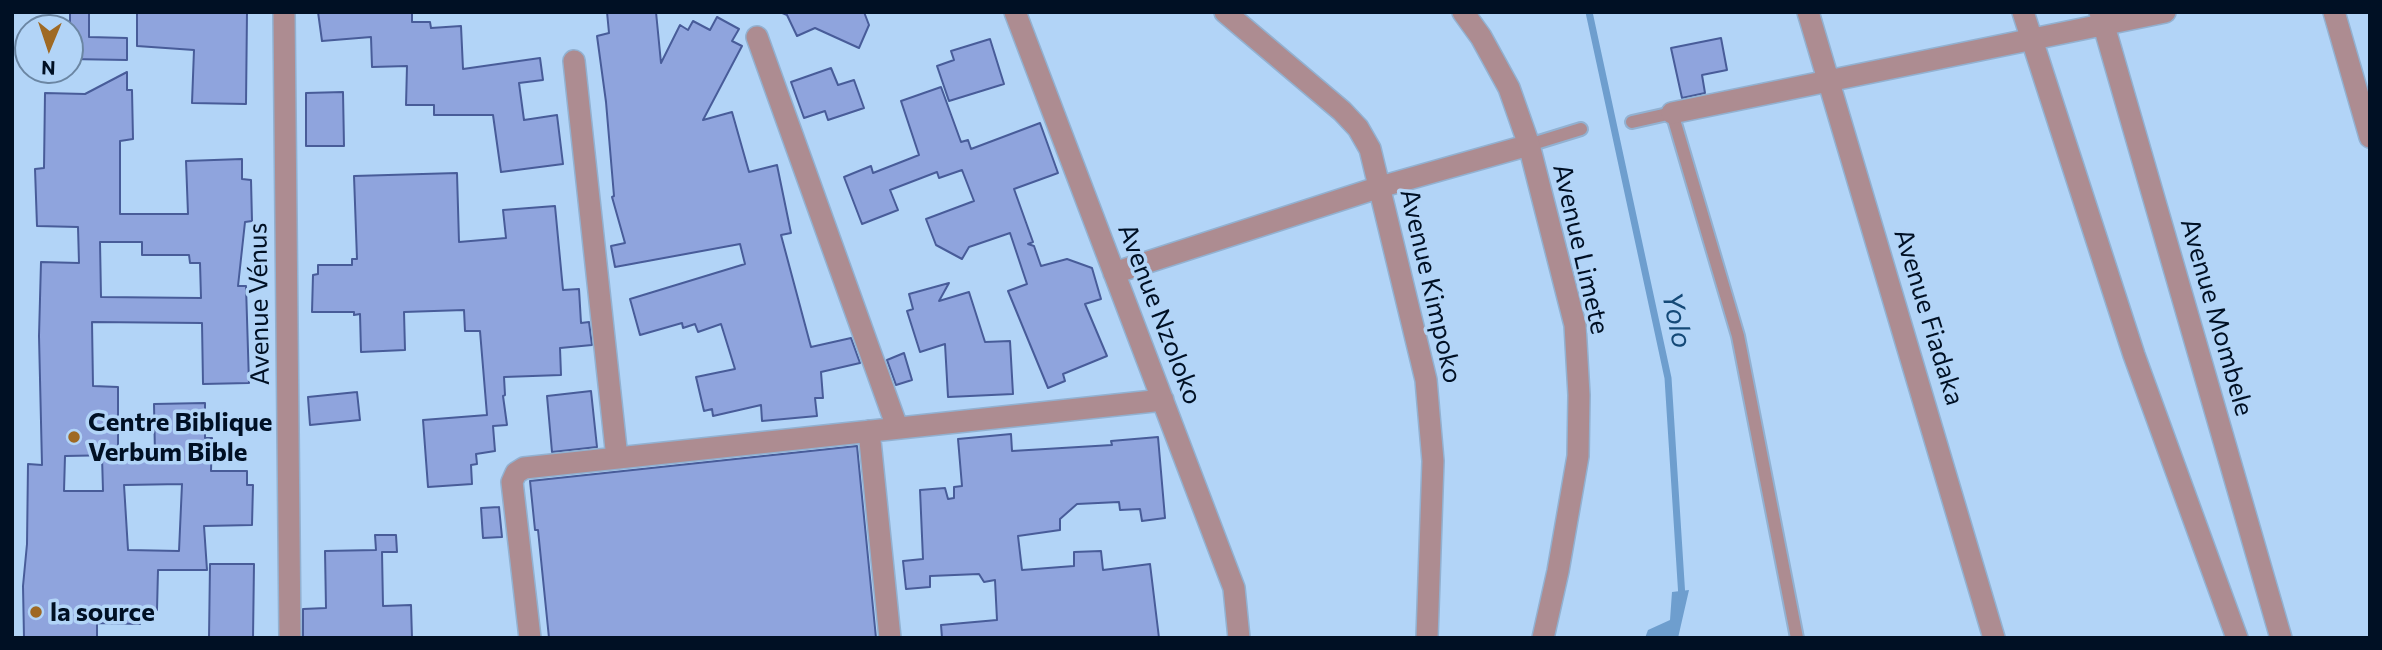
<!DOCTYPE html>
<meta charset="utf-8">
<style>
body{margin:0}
#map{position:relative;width:2382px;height:650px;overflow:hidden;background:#b2d4f7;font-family:Commissioner,sans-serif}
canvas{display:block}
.frame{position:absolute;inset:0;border:14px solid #001024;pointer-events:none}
.north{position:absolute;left:14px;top:14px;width:70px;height:70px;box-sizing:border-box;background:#b2d4f7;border:2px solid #6b86a3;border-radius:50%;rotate:182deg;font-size:19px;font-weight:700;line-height:28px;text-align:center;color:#001024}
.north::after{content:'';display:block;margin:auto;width:24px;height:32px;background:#9f6923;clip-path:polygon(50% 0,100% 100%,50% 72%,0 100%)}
</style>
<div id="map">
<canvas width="2382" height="650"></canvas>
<div class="frame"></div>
<div class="north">N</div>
</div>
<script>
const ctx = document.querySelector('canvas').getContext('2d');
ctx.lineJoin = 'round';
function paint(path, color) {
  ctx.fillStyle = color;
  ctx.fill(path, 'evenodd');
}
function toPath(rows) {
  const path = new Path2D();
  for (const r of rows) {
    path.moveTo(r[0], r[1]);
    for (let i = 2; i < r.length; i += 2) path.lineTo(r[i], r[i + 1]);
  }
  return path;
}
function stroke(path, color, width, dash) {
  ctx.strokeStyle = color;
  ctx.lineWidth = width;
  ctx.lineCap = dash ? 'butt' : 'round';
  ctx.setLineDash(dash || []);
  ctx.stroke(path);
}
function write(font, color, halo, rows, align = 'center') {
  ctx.font = font + ' Commissioner,sans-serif';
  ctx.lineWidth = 7;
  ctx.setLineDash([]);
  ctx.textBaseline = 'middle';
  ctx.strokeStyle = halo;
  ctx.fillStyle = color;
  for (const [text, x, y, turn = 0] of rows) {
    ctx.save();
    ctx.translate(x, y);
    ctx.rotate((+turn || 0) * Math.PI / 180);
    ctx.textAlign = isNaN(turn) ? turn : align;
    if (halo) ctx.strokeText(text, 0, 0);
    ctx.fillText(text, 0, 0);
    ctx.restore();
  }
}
const water = toPath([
 [1689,590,1678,638,1645,638,1648,630,1670,620,1672,592]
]);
const stream = toPath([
 [1589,12,1668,378,1682,598]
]);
const building = toPath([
 [70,12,89,12,89,37,127,38,127,60,70,59,70,12],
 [137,12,247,12,246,104,192,103,194,50,137,46,137,12],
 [318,12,412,12,412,22,430,22,431,28,461,26,463,69,540,58,543,80,519,83,524,120,557,115,563,164,501,172,493,115,434,115,434,105,406,105,407,66,372,67,371,37,322,41,318,12],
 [607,12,656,12,661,63,680,25,688,30,693,21,710,30,717,17,739,29,732,41,742,46,703,120,732,112,749,172,777,165,791,233,781,235,811,347,851,338,860,363,821,372,823,398,815,398,817,416,762,421,761,405,713,416,712,409,704,411,696,377,735,369,721,324,698,332,695,324,683,328,682,323,640,335,630,299,745,264,740,244,615,267,611,246,625,243,612,197,614,196,606,102,597,36,609,33,607,12],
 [780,12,864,12,869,25,859,48,815,28,797,36,787,15,780,12],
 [1721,38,1727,70,1702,75,1705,93,1682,98,1671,48,1721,38],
 [990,39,1004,84,949,101,937,66,954,60,951,51,990,39],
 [831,68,838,85,854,80,864,108,828,120,825,111,804,118,791,82,831,68],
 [127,72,127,90,132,90,133,139,120,141,120,214,188,214,186,161,242,159,242,179,251,180,252,221,245,222,238,286,246,286,249,383,203,384,202,323,92,322,93,386,118,387,118,455,155,455,154,404,205,403,205,438,212,438,211,471,247,471,247,485,253,485,252,525,204,526,207,570,158,570,157,610,140,611,140,624,97,623,97,638,24,638,23,586,27,544,28,464,42,465,39,336,41,262,79,263,78,227,37,226,35,169,44,168,45,93,85,94,127,72],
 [100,242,142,242,142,255,189,255,190,263,200,263,201,298,101,297,100,242],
 [117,455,102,456,103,491,64,491,65,456,117,455],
 [182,484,179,551,128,550,124,485,182,484],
 [941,87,961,142,968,140,971,149,1040,123,1058,173,1014,189,1033,242,1028,244,1034,246,1041,266,1067,259,1092,268,1101,299,1085,304,1107,356,1063,374,1065,381,1048,388,1008,291,1027,284,1010,233,969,247,962,259,936,245,926,219,974,201,962,170,939,178,937,172,890,190,898,210,862,224,844,177,871,166,873,173,919,155,901,101,941,87],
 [343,92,344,146,306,146,306,93,343,92],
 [457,173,459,242,506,238,503,210,555,206,563,290,579,289,581,323,589,322,592,345,560,348,561,375,504,377,505,395,503,396,507,425,493,426,495,451,476,454,477,464,471,465,472,484,428,487,423,420,487,415,480,331,465,331,464,310,404,312,405,350,361,352,360,314,354,315,354,312,312,312,313,275,318,274,318,265,352,265,352,259,357,259,354,176,457,173],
 [949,283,939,301,969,292,985,342,1010,341,1013,394,948,397,945,344,920,352,907,311,913,309,909,294,949,283],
 [904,353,912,380,896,385,887,360,904,353],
 [591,391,597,447,552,452,547,396,591,391],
 [357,392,360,420,310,425,308,397,357,392],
 [1011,434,1012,451,1112,445,1111,441,1158,437,1165,518,1142,521,1140,509,1120,510,1119,502,1077,504,1060,519,1060,530,1018,536,1022,570,1074,566,1074,552,1101,551,1103,570,1150,564,1159,638,942,638,941,625,997,620,995,580,984,582,979,574,930,576,930,587,906,589,903,561,923,559,920,490,945,488,948,499,954,498,954,487,962,486,958,439,1011,434],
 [857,446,876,638,549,638,538,530,535,530,530,481,857,446],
 [499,507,502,537,483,538,481,508,499,507],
 [375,535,396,535,397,552,382,552,383,606,411,605,412,638,303,638,303,609,326,608,325,551,376,550,375,535],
 [210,564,254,564,253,638,209,638,210,564]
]);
const lane = toPath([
 [1632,122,1672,113,1738,336,1797,638],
 [1529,145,1581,129]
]);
const street = toPath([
 [284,12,290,638],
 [1015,12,1234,588,1239,638],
 [1225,12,1342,111,1358,128,1370,149,1426,380,1433,461,1427,638],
 [1463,12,1481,37,1509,88,1529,145,1575,325,1579,395,1578,456,1558,571,1543,638],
 [1808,12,1994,638],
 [2023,12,2134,355,2237,638],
 [2100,12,2281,638],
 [2334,12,2370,137],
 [757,37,897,427],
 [574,61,617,458],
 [1672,113,2165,12],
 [1114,273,1380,187,1529,145],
 [869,431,890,638],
 [530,638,512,482,516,473,524,468,1163,400]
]);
const markers = [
 [74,437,7,"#9f6923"],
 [36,612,7,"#9f6923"]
];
const streetNames = [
 ["Avenue Limete",1581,249,77],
 ["Avenue Kimpoko",1431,286,77],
 ["Avenue Vénus",259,304,-91],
 ["Avenue Nzoloko",1160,314,69],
 ["Avenue Fiadaka",1929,317,73],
 ["Avenue Mombele",2217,317,74]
];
const poiNames = [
 ["Centre Biblique",88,422],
 ["Verbum Bible",88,452],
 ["la source",50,612]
];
const waterNames = [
 ["Yolo",1677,320,78]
];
paint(water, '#6e9ece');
stroke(stream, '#6e9ece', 7);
paint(building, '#8fa4dd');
stroke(building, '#485c99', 2);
stroke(lane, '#92b1d1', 16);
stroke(street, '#92b1d1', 24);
stroke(lane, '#ad8c91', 12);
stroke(street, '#ad8c91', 21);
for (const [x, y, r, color] of markers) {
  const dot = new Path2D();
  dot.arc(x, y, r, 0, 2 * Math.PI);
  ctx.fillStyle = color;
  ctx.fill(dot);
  stroke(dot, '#b2d4f7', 2.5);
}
write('26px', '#001024', '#b2d4f7', streetNames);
write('bold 26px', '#001024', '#b2d4f7', poiNames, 'left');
write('italic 28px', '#144977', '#b2d4f7', waterNames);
</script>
